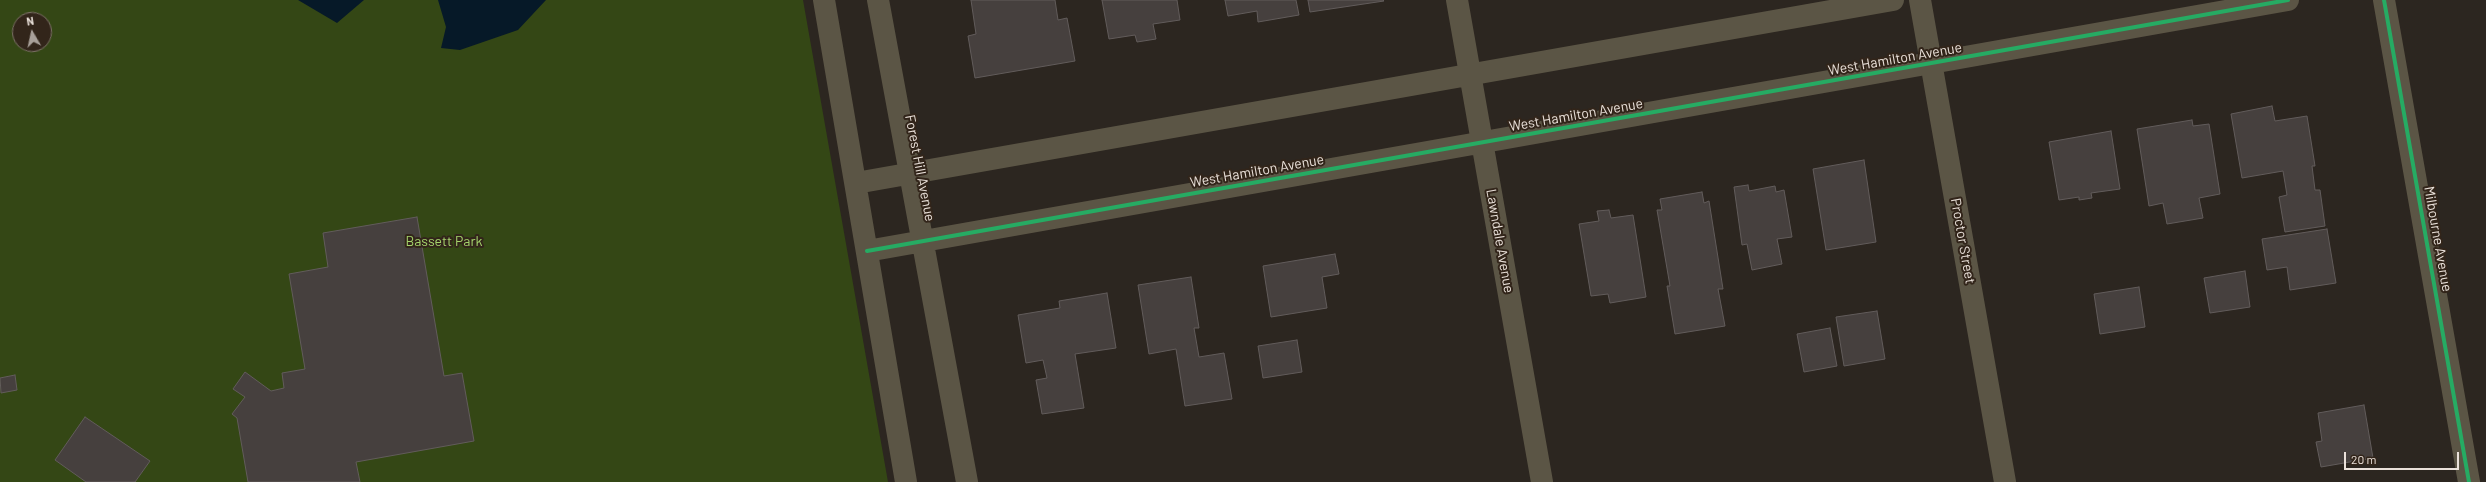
<!DOCTYPE html>
<style>
body{margin:0}
#map{position:relative;width:2486px;height:482px;overflow:hidden;background:#2c2620;font-family:Barlow,sans-serif}
canvas{display:block}
.north{position:absolute;left:12px;top:12px;width:40px;height:40px;box-sizing:border-box;background:#32251a;border:1px solid #7c7067;border-radius:50%;rotate:351deg;font-size:11px;font-weight:700;line-height:16px;text-align:center;color:#eae1da}
.north::after{content:'';display:block;margin:auto;width:14px;height:18px;background:#a8a099;clip-path:polygon(50% 0,100% 100%,50% 72%,0 100%)}
.scale{position:absolute;left:2344px;top:452px;width:115px;height:18px;box-sizing:border-box;border:2px solid #eae1da;border-top:0;padding-left:5px;font-size:12px;line-height:14px;white-space:nowrap;color:#eae1da;-webkit-text-stroke:3px #32251a;paint-order:stroke}
</style>
<div id="map">
<canvas width="2486" height="482"></canvas>
<div class="north">N</div>
<div class="scale">20 m</div>
</div>
<script>
const ctx = document.querySelector('canvas').getContext('2d');
ctx.lineJoin = 'round';
function paint(path, color) {
  ctx.fillStyle = color;
  ctx.fill(path, 'evenodd');
}
function toPath(rows) {
  const path = new Path2D();
  for (const r of rows) {
    path.moveTo(r[0], r[1]);
    for (let i = 2; i < r.length; i += 2) path.lineTo(r[i], r[i + 1]);
  }
  return path;
}
function stroke(path, color, width, dash) {
  ctx.strokeStyle = color;
  ctx.lineWidth = width;
  ctx.lineCap = dash ? 'butt' : 'round';
  ctx.setLineDash(dash || []);
  ctx.stroke(path);
}
function write(font, color, halo, rows, align = 'center') {
  ctx.font = font + ' Barlow,sans-serif';
  ctx.lineWidth = 4;
  ctx.setLineDash([]);
  ctx.textBaseline = 'middle';
  ctx.strokeStyle = halo;
  ctx.fillStyle = color;
  for (const [text, x, y, turn = 0] of rows) {
    ctx.save();
    ctx.translate(x, y);
    ctx.rotate((+turn || 0) * Math.PI / 180);
    ctx.textAlign = isNaN(turn) ? turn : align;
    if (halo) ctx.strokeText(text, 0, 0);
    ctx.fillText(text, 0, 0);
    ctx.restore();
  }
}
const green = toPath([
 [0,0,803,0,888,482,0,482],
 [20,20,44,20,44,44,20,44]
]);
const water = toPath([
 [298,0,364,0,337,23],
 [438,0,546,0,518,30,460,50,441,48,446,27]
]);
const building = toPath([
 [971,0,1055,0,1058,20,1067,18,1075,61,975,78,968,36,976,34,971,0],
 [1102,0,1177,0,1180,20,1153,24,1156,39,1137,42,1135,35,1109,39,1102,0],
 [1225,0,1296,0,1299,15,1258,22,1257,11,1228,16,1225,0],
 [1308,0,1383,0,1384,1,1310,12,1308,0],
 [2272,106,2275,121,2307,116,2315,166,2312,166,2315,190,2320,190,2325,226,2285,232,2279,197,2287,195,2283,171,2242,178,2231,114,2272,106],
 [2192,120,2193,126,2209,124,2220,194,2199,198,2203,218,2167,224,2163,203,2149,206,2137,129,2192,120],
 [2111,131,2120,189,2091,193,2092,198,2079,200,2079,197,2059,200,2049,142,2111,131],
 [1864,160,1876,242,1826,250,1813,169,1864,160],
 [1748,185,1749,191,1775,186,1776,192,1784,190,1792,237,1777,239,1782,264,1752,270,1747,244,1742,245,1734,187,1748,185],
 [1702,192,1704,203,1709,201,1723,289,1718,289,1725,326,1675,334,1667,286,1670,286,1657,210,1662,210,1660,199,1702,192],
 [1609,210,1611,218,1633,215,1646,297,1610,303,1608,294,1591,296,1579,224,1599,221,1597,211,1609,210],
 [417,217,444,376,462,373,474,441,356,462,360,482,248,482,237,418,232,414,245,397,233,389,245,372,271,391,284,388,282,373,305,369,289,274,328,267,323,233,417,217],
 [2327,229,2336,283,2290,290,2287,267,2267,270,2262,239,2327,229],
 [1335,254,1339,274,1322,277,1327,308,1271,317,1263,266,1335,254],
 [2245,271,2250,307,2210,313,2204,278,2245,271],
 [1191,277,1199,328,1194,328,1199,357,1224,353,1232,399,1185,406,1176,349,1149,354,1138,285,1191,277],
 [2139,287,2145,327,2100,334,2094,294,2139,287],
 [1107,293,1116,348,1075,354,1084,408,1042,414,1036,380,1047,378,1043,360,1026,363,1018,315,1060,308,1059,301,1107,293],
 [1877,311,1885,359,1844,366,1836,317,1877,311],
 [1830,328,1837,366,1804,372,1797,334,1830,328],
 [1297,340,1302,372,1263,378,1258,346,1297,340],
 [15,375,17,390,1,393,0,378,15,375],
 [2364,405,2373,458,2321,467,2316,442,2322,441,2318,413,2364,405],
 [85,417,150,461,135,482,86,482,55,460,85,417]
]);
const minor = toPath([
 [824,0,906,482],
 [878,0,967,482],
 [1457,0,1542,482],
 [1920,0,2005,482],
 [2384,0,2469,482],
 [856,183,1893,0],
 [867,251,2288,0]
]);
const cycleway = toPath([
 [2384,0,2469,482],
 [867,251,2288,0]
]);
const streetNames = [
 ["West Hamilton Avenue",1895,59,-10],
 ["West Hamilton Avenue",1576,115,-10],
 ["Forest Hill Avenue",920,168,79],
 ["West Hamilton Avenue",1257,171,-10],
 ["Milbourne Avenue",2438,239,80],
 ["Lawndale Avenue",1500,241,80],
 ["Proctor Street",1963,241,80]
];
const parkNames = [
 ["Bassett Park",444,241]
];
paint(green, '#344715');
paint(water, '#061928');
paint(building, '#46403e');
stroke(building, '#625c5b', 1);
stroke(minor, '#5b5545', 22);
stroke(cycleway, '#26ab63', 4);
write('14px', '#eae1da', '#32251a', streetNames);
write('14px', '#a5d46c', '#32251a', parkNames);
</script>
